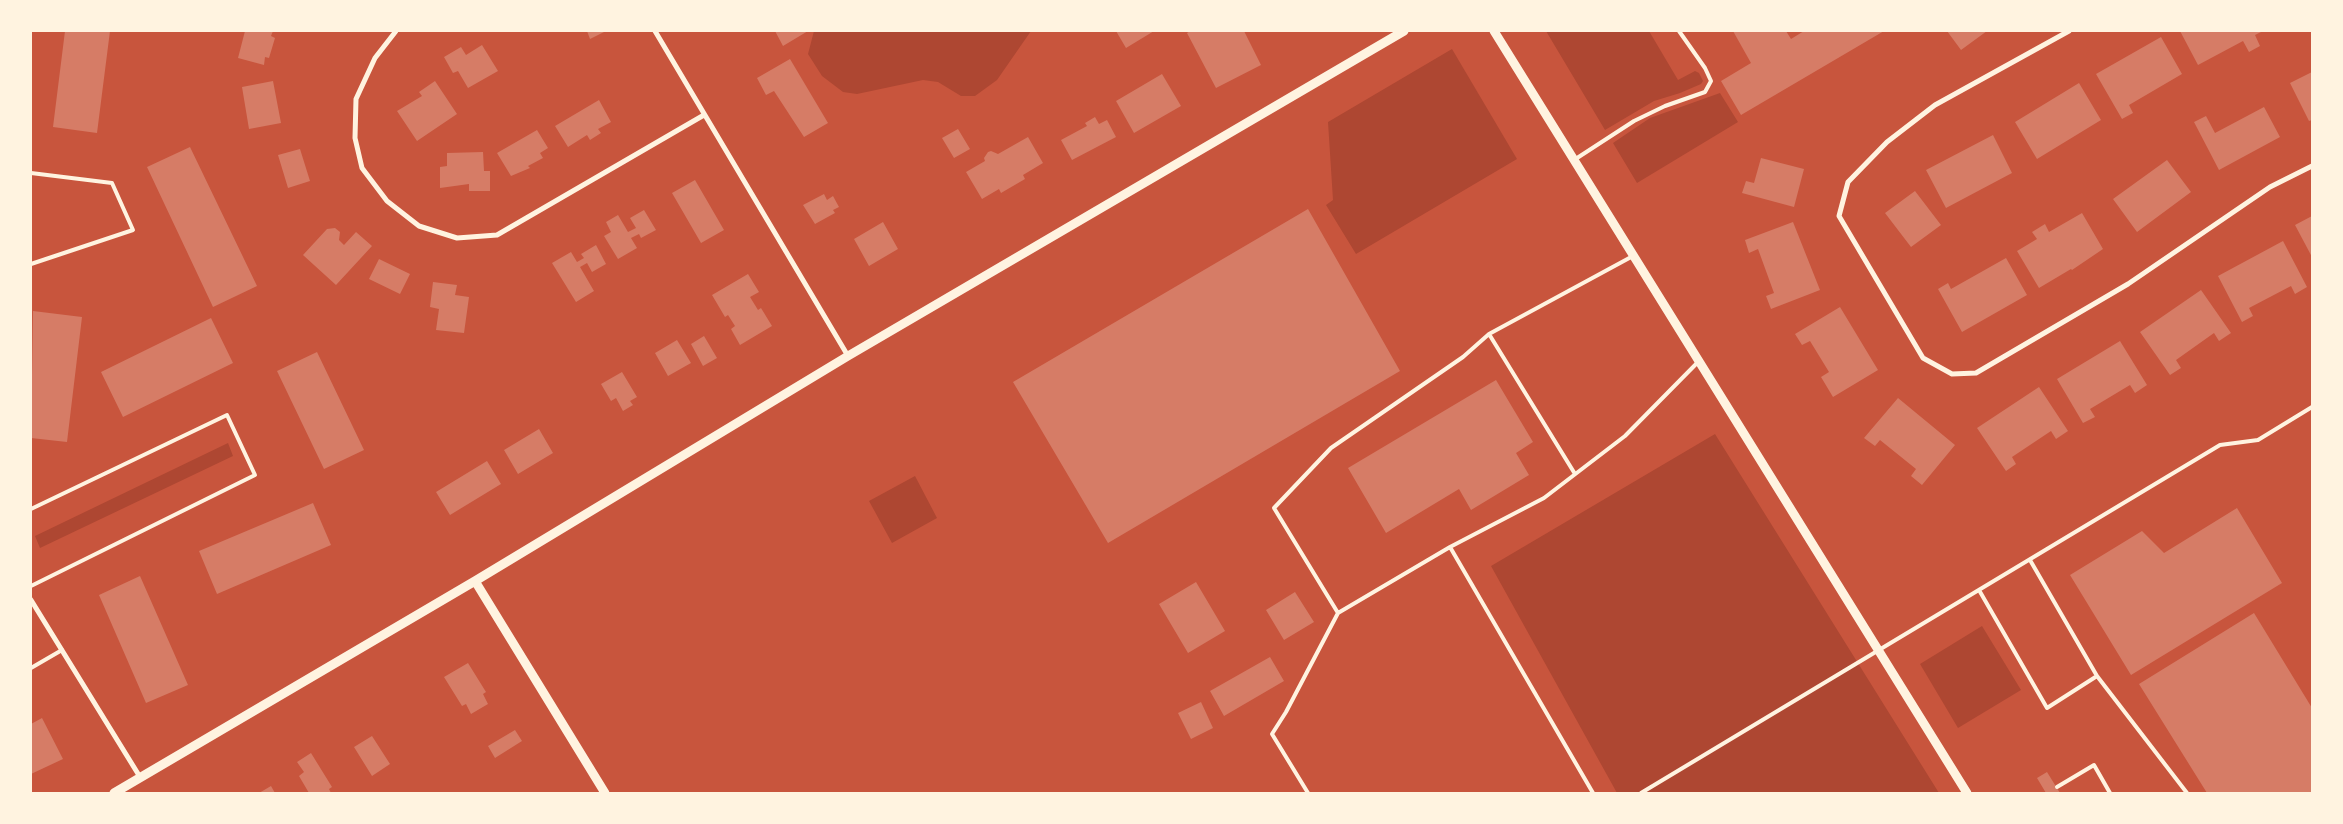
<!DOCTYPE html>
<style>
body{margin:0}
#map{position:relative;width:2343px;height:824px;overflow:hidden;background:#c8553d;font-family:"Sofia Sans Condensed",sans-serif}
canvas{display:block}
.frame{position:absolute;inset:0;border:32px solid #fff3e0;pointer-events:none}
</style>
<div id="map">
<canvas width="2343" height="824"></canvas>
<div class="frame"></div>
</div>
<script>
const ctx = document.querySelector('canvas').getContext('2d');
ctx.lineJoin = 'round';
function paint(path, color) {
  ctx.fillStyle = color;
  ctx.fill(path, 'evenodd');
}
function toPath(rows) {
  const path = new Path2D();
  for (const r of rows) {
    path.moveTo(r[0], r[1]);
    for (let i = 2; i < r.length; i += 2) path.lineTo(r[i], r[i + 1]);
  }
  return path;
}
function stroke(path, color, width, dash) {
  ctx.strokeStyle = color;
  ctx.lineWidth = width;
  ctx.lineCap = dash ? 'butt' : 'round';
  ctx.setLineDash(dash || []);
  ctx.stroke(path);
}
const green = toPath([
 [814,31,1031,31,997,80,975,96,961,96,938,82,923,80,857,94,843,92,822,76,808,54],
 [1546,31,1649,31,1678,80,1695,71,1699,73,1703,81,1701,84,1680,93,1654,101,1605,130],
 [1452,49,1517,159,1356,254,1326,205,1333,200,1328,122],
 [1720,93,1738,122,1637,183,1613,143,1650,118],
 [1715,434,1939,793,1617,793,1491,566],
 [228,443,233,456,40,548,35,536],
 [915,476,937,518,892,543,869,501],
 [1982,626,2021,690,1958,728,1920,664]
]);
const building = toPath([
 [65,31,110,31,97,133,53,127],
 [245,31,273,31,271,36,275,38,269,58,265,57,264,65,238,58],
 [587,31,606,31,590,39],
 [775,31,808,31,783,46],
 [1116,31,1154,31,1126,48],
 [1190,31,1244,31,1261,65,1216,88,1187,33],
 [1733,31,1786,31,1791,39,1804,31,1884,31,1741,115,1721,81,1751,63],
 [1947,31,1987,31,1961,50],
 [2180,31,2263,31,2255,35,2260,46,2249,52,2243,41,2198,65],
 [2161,37,2182,74,2129,105,2133,113,2122,119,2096,74],
 [482,45,498,71,468,88,458,71,453,73,444,57,461,47,466,55],
 [790,59,828,123,804,137,774,91,766,95,757,78],
 [2312,72,2312,120,2309,121,2290,83],
 [1162,74,1181,106,1134,133,1116,101],
 [273,81,281,123,249,129,242,87],
 [435,81,457,114,417,141,397,111,422,96,419,92],
 [2079,83,2101,120,2037,159,2015,122],
 [599,100,611,122,598,129,601,133,590,140,587,135,568,147,555,126],
 [2264,107,2280,137,2219,170,2194,122,2206,116,2215,133],
 [1095,117,1099,124,1107,120,1116,137,1072,160,1061,140,1087,126,1085,123],
 [958,129,970,149,954,158,942,138],
 [537,130,548,148,540,153,543,158,528,166,530,168,511,176,497,153],
 [1993,135,2012,173,1946,208,1926,170],
 [1028,137,1043,163,1023,175,1025,179,1001,193,999,189,982,199,966,172,985,161,984,158,988,152,991,151,998,154],
 [190,147,257,286,213,307,147,167],
 [300,149,310,181,288,188,278,155],
 [483,152,484,171,490,171,490,191,469,191,469,184,440,188,440,167,447,166,447,153],
 [1761,158,1804,169,1794,207,1742,193,1746,181,1754,183],
 [2167,160,2191,192,2137,232,2113,199],
 [695,180,724,230,701,243,672,193],
 [1915,191,1941,225,1911,247,1885,213],
 [824,194,827,200,833,196,839,207,833,210,835,213,815,224,803,205],
 [1308,209,1400,371,1108,543,1013,382],
 [644,210,656,230,641,238,639,234,631,238,637,248,618,259,604,236,611,232,606,222,618,215,628,232,636,228,630,218],
 [2082,213,2103,249,2072,270,2071,269,2039,288,2017,251,2037,239,2032,232,2045,224,2049,232],
 [2312,216,2312,257,2295,225],
 [883,222,898,249,869,266,854,239],
 [1793,222,1820,290,1771,309,1766,296,1774,293,1758,249,1749,253,1745,240],
 [335,228,340,232,339,240,344,245,356,232,372,246,336,285,303,255,327,229],
 [2283,241,2307,287,2295,294,2291,286,2249,308,2253,316,2242,322,2218,276],
 [596,245,606,264,592,272,587,263,580,267,594,291,576,302,552,263,571,252,577,262,584,258,581,254],
 [2006,258,2027,295,1962,332,1938,289,1948,283,1951,289],
 [379,259,410,274,400,294,369,279],
 [748,274,759,292,750,297,758,310,761,308,772,326,740,345,731,329,735,326,728,315,725,317,712,295],
 [433,282,457,285,455,295,469,297,464,333,436,330,439,309,430,307],
 [2201,290,2231,333,2219,341,2214,333,2176,360,2181,368,2170,375,2140,332],
 [1840,307,1878,370,1833,397,1821,377,1829,372,1810,341,1802,345,1795,334],
 [33,311,82,317,67,442,31,438],
 [211,318,233,363,123,417,101,372],
 [704,336,717,358,703,366,691,344],
 [677,340,691,363,668,376,655,353],
 [2120,341,2147,385,2135,393,2130,385,2090,409,2095,417,2083,423,2057,379],
 [317,352,364,450,324,469,277,371],
 [622,372,637,397,630,401,633,405,623,411,616,398,611,401,601,384],
 [1496,380,1533,442,1516,453,1529,475,1471,510,1459,489,1386,533,1348,468],
 [2039,387,2068,431,2056,439,2051,431,2012,457,2016,464,2006,471,1977,428],
 [1898,398,1955,445,1922,485,1911,476,1916,469,1880,440,1875,446,1864,438],
 [539,429,553,453,518,474,504,450],
 [487,461,501,484,450,515,436,492],
 [313,503,331,545,217,594,199,551],
 [2237,508,2282,583,2131,675,2070,575,2142,531,2164,553],
 [140,576,188,685,146,703,99,595],
 [1196,582,1225,631,1188,653,1159,604],
 [1295,592,1314,622,1284,640,1266,610],
 [2254,613,2312,708,2312,793,2207,793,2139,684],
 [1270,657,1284,681,1224,716,1210,691],
 [468,663,486,692,483,694,488,704,471,714,466,704,462,706,444,677],
 [1201,702,1213,728,1191,739,1178,713],
 [42,718,63,759,31,774,31,724],
 [515,730,522,741,495,758,488,746],
 [372,736,390,764,372,776,354,747],
 [311,753,332,787,329,789,331,793,309,793,299,776,304,772,297,762],
 [2047,772,2060,793,2046,793,2037,778],
 [271,786,275,793,259,793]
]);
const service = toPath([
 [1574,160,1634,121,1665,106,1705,92,1711,81,1705,68,1679,31],
 [31,173,112,183,133,230,31,264],
 [1489,334,1575,474],
 [31,509,227,415,255,475,31,586],
 [1450,547,1593,793],
 [1979,590,2047,708,2097,676,2030,560],
 [1338,613,1274,508,1331,448,1463,357,1489,334,1633,256],
 [31,668,62,650],
 [2097,676,2187,793],
 [2057,787,2094,765,2110,793],
 [1308,793,1272,734,1286,712,1338,613,1450,547,1544,498,1625,436,1699,361],
 [1641,793,2220,445,2258,440,2312,407]
]);
const minor = toPath([
 [396,31,375,58,356,99,355,138,362,168,387,201,419,226,457,238,497,235,704,115],
 [655,31,848,356],
 [2069,31,1935,105,1887,142,1848,182,1839,216,1923,358,1952,374,1976,373,2128,284,2270,187,2312,166],
 [31,600,140,777]
]);
const tertiary = toPath([
 [1494,31,1967,793],
 [475,581,605,793],
 [114,793,475,581,848,356,1404,31]
]);
paint(green, '#ae4732');
paint(building, '#d67c66');
stroke(service, '#fff3e0', 4);
stroke(minor, '#fff3e0', 5);
stroke(tertiary, '#fff3e0', 9);
</script>
